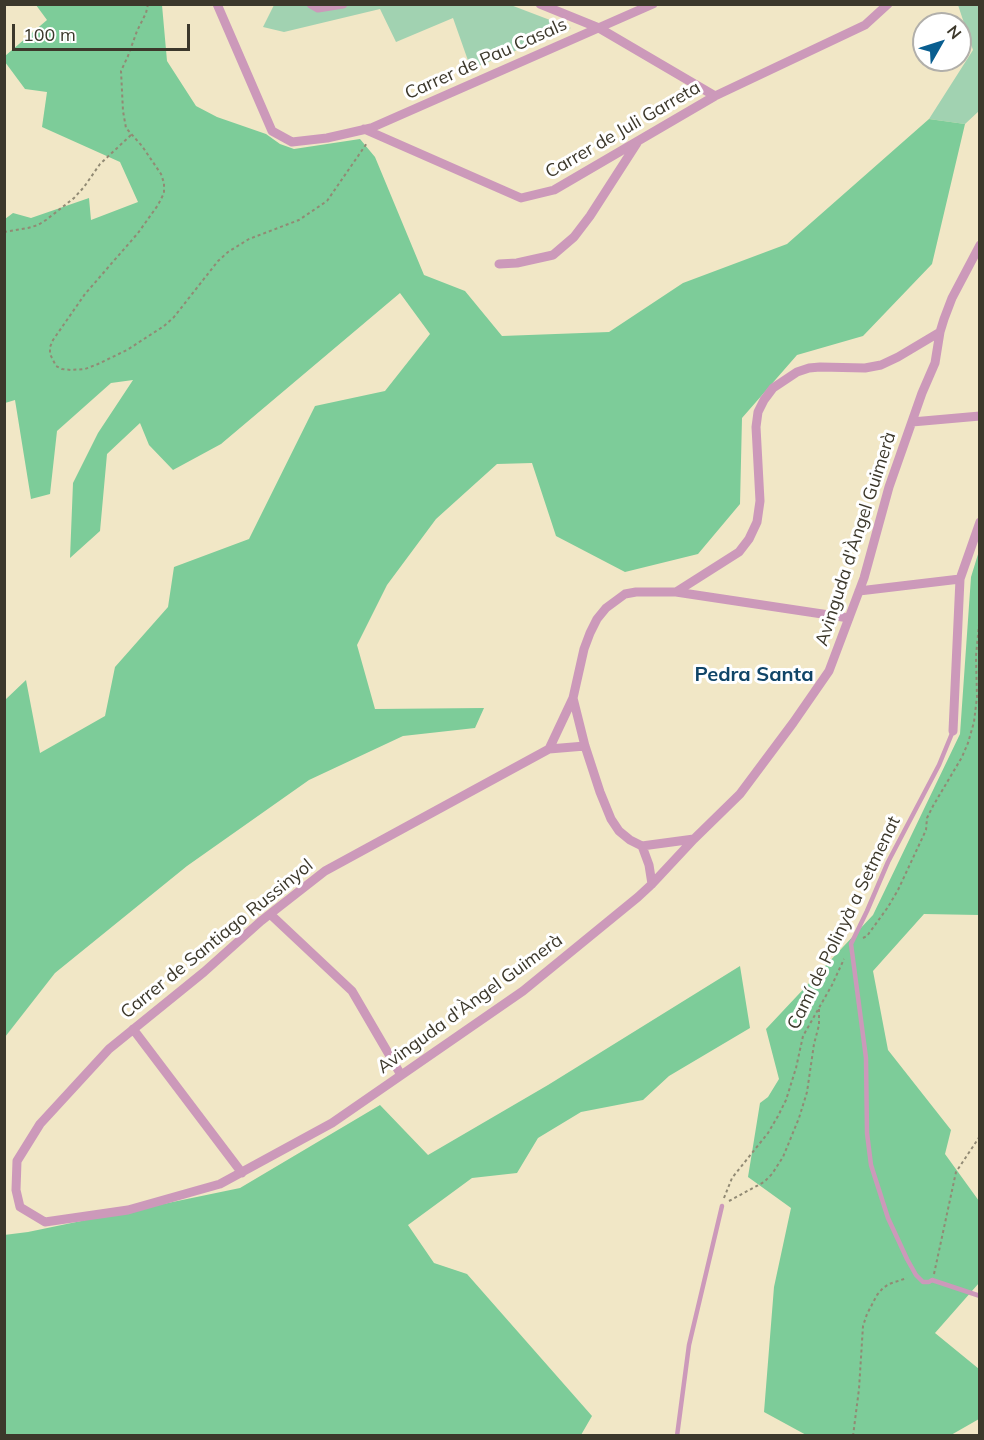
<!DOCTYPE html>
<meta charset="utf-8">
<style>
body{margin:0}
#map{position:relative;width:984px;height:1440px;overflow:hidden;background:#f1e7c6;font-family:Mulish,sans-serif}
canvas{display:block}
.frame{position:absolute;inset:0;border:6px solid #3c382b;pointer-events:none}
.north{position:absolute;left:912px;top:12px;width:60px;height:60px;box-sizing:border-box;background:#fff;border:2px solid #b1afaa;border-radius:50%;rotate:51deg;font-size:16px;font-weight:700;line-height:24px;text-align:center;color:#3c382b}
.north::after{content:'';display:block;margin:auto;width:21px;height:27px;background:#095e90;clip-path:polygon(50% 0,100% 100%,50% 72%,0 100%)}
.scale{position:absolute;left:12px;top:24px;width:178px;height:27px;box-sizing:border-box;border:3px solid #3c382b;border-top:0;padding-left:8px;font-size:18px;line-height:21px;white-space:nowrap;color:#3c382b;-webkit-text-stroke:4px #fff;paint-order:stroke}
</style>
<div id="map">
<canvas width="984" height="1440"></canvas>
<div class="frame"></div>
<div class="north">N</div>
<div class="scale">100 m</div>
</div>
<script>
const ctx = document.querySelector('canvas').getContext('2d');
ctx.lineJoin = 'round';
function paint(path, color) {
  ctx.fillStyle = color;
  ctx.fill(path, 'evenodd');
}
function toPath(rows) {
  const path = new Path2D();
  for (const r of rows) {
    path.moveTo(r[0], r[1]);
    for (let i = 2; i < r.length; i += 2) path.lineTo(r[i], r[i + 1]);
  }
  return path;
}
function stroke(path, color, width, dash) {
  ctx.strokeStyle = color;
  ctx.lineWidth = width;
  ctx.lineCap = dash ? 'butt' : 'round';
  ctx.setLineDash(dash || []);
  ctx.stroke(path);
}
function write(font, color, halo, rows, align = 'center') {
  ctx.font = font + ' Mulish,sans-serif';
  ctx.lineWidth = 6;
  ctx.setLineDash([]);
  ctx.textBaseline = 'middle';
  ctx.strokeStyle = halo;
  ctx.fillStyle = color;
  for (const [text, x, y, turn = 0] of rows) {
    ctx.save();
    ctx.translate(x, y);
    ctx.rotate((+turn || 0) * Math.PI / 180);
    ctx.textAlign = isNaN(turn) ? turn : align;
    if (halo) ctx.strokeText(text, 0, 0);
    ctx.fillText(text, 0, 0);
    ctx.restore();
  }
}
const green = toPath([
 [508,4,571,28,471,69,453,18,396,42,380,9,284,32,263,27,274,5],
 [958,5,979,5,979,111,965,124,929,119,973,50]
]);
const forest = toPath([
 [36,5,162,5,167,61,196,106,217,117,266,134,280,144,294,149,360,139,375,157,424,275,465,291,502,336,609,332,683,283,787,244,929,119,965,124,932,264,863,336,797,355,742,418,740,504,698,554,625,572,556,536,532,463,497,464,436,519,387,585,357,645,375,709,484,708,475,728,403,736,309,780,187,866,55,973,5,1037,5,700,26,680,40,753,105,716,115,667,168,607,174,567,249,539,315,406,385,391,430,334,400,293,221,444,173,470,149,445,140,423,107,454,100,531,70,558,73,483,98,433,133,380,111,383,57,431,50,494,31,499,15,400,5,403,5,219,13,213,31,218,89,198,91,220,138,202,120,162,42,127,47,92,25,89,5,62,5,56,47,20],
 [979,551,979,915,924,914,873,971,888,1050,951,1130,945,1154,979,1201,979,1283,935,1333,979,1369,979,1419,951,1435,808,1436,764,1412,774,1287,791,1208,748,1177,760,1103,768,1097,779,1079,766,1029,873,915,960,734,971,577],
 [740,966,750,1028,669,1076,643,1100,581,1112,538,1138,517,1173,472,1178,408,1225,434,1263,467,1274,592,1416,581,1435,5,1435,4,1235,28,1232,240,1188,380,1105,428,1155,548,1085]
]);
const path = toPath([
 [148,4,146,13,137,31,128,56,121,71,123,111,126,128,142,146,161,174,164,183,164,193,158,205,138,233,85,294,53,340,50,347,50,354,56,366,62,369,71,370,85,369,98,364,127,350,164,326,174,317,218,261,228,252,249,239,299,220,327,201,367,143],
 [4,232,28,228,38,225,46,220,74,198,84,187,100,164,131,135],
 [863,938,867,936,888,907,898,890,926,830,927,818,933,806,962,757,968,743,974,722,977,697,976,656,980,614],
 [724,1198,732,1178,768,1133,778,1116,786,1100,796,1068,803,1036,832,985,844,959],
 [729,1201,764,1182,772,1174,783,1157,799,1118,807,1092,814,1044,819,1025,819,1009],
 [934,1274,956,1172,980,1136],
 [853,1436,859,1389,863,1326,867,1314,877,1295,883,1288,889,1284,907,1278]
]);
const service = toPath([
 [953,731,939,765,888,862,867,911,851,944,866,1058,867,1133,871,1165,888,1218,907,1259,916,1275,923,1282,929,1282,932,1280,980,1296],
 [677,1436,689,1345,722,1206]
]);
const minor = toPath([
 [217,4,272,131,292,142,327,138,371,128,653,4],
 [311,4,318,8,343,4],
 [540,4,599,28,715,96],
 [364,129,521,198,554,190,715,96,865,25,888,4],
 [499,264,517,263,553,255,574,237,590,216,637,143],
 [912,422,980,416],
 [859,591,960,579],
 [676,592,739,552,749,539,757,522,760,501,756,427,758,412,764,400,773,388,797,372,809,368,820,367,865,368,881,365,898,357,940,332],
 [573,698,585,746,600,792,611,819,619,831,630,840,642,846,694,839],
 [953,731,960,579,980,522],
 [585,746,549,749,325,871,261,921,204,972,109,1049,40,1124,17,1161,16,1190,20,1207,45,1222,128,1210,220,1184,332,1123,523,991,638,897,652,884,694,839,740,794,793,723,829,671,864,578,889,487,922,393,935,363,940,332,944,319,952,298,980,245],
 [549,749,573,698,584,649,590,633,597,619,606,608,625,594,636,592,676,592,849,618],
 [642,846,649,865,652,884],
 [270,914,352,991,401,1075],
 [133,1029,242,1173]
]);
const streetNames = [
 ["Carrer de Pau Casals",486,59,-24],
 ["Carrer de Juli Garreta",623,130,-30],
 ["Avinguda d'Àngel Guimerà",856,539,-72],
 ["Camí de Polinyà a Setmenat",844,923,-64],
 ["Carrer de Santiago Russinyol",217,939,-39],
 ["Avinguda d'Àngel Guimerà",470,1004,-36]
];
const neighbourhoodNames = [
 ["Pedra Santa",754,675]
];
paint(green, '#a1d2b1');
paint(forest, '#7dcc99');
stroke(path, '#918a74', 2, [3, 3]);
stroke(service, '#cc99ba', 4.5);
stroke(minor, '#cc99ba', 9);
write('18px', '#3c382b', '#fff', streetNames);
write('bold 20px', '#104568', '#fff', neighbourhoodNames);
</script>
